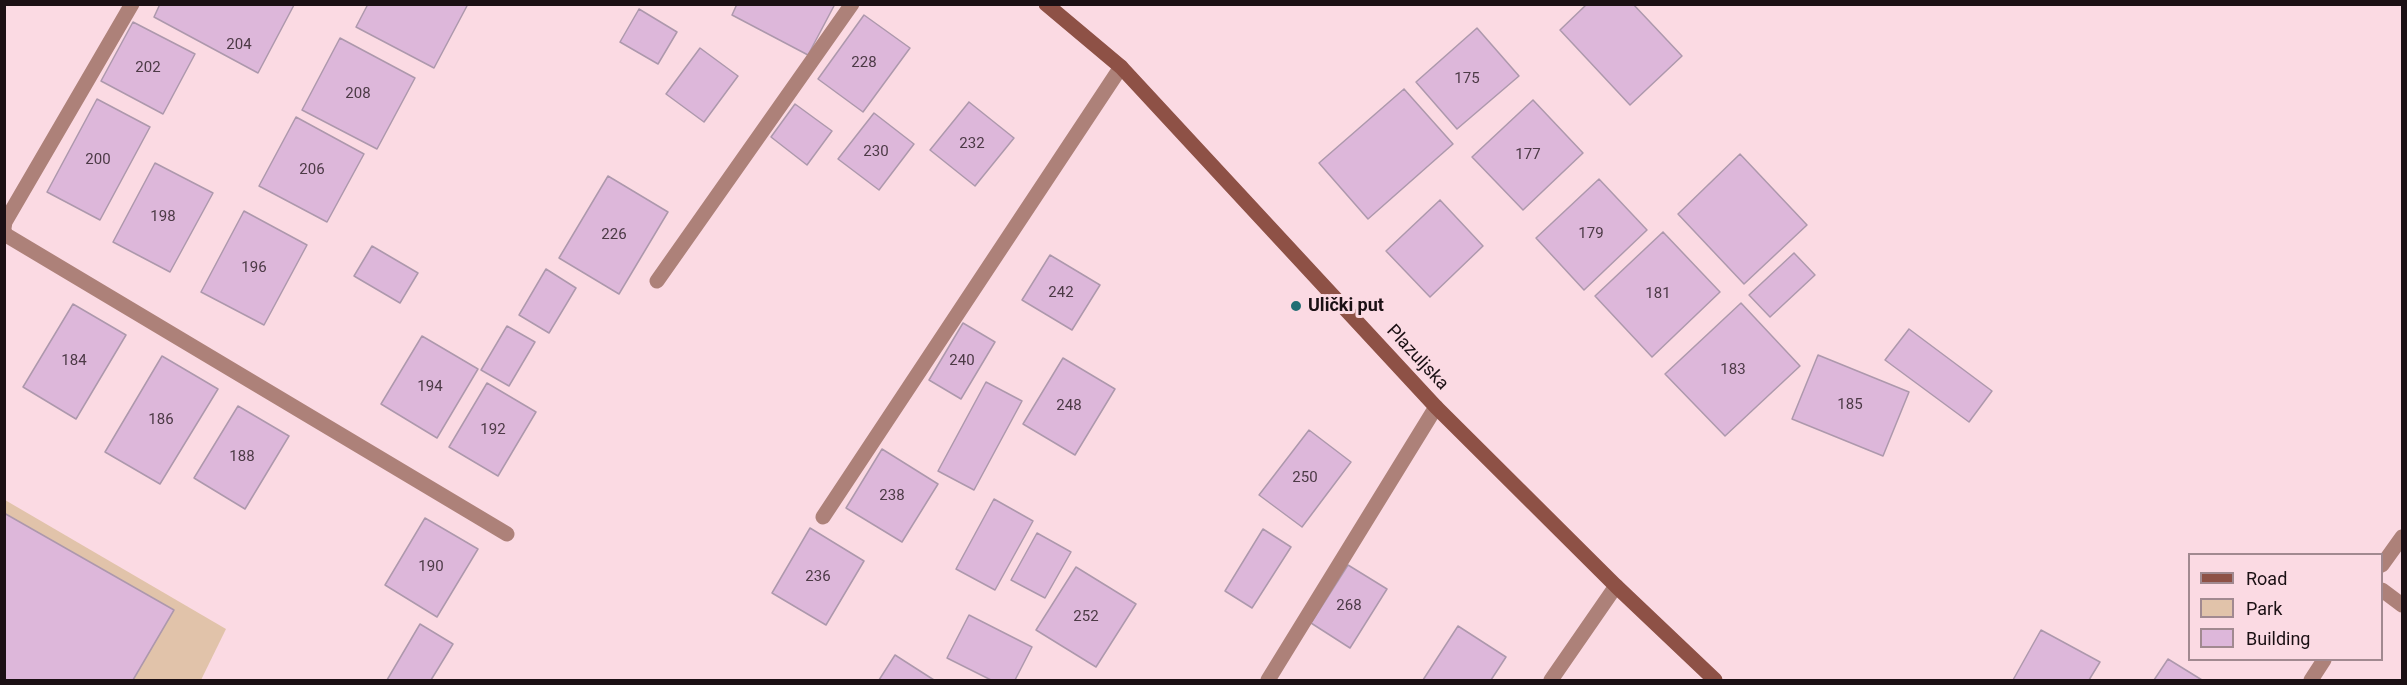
<!DOCTYPE html>
<meta charset="utf-8">
<style>
body{margin:0}
#map{position:relative;width:2407px;height:685px;overflow:hidden;background:#fbdae3;font-family:Roboto,sans-serif}
canvas{display:block}
.frame{position:absolute;inset:0;border:6px solid #1b1014;pointer-events:none}
.legend{position:absolute;left:2188px;top:553px;width:195px;height:108px;box-sizing:border-box;background:#fbdae3;border:2px solid #a18990;margin:0;padding:8px 10px;list-style:none;font-size:18px;color:#1b1014}
.legend li{display:flex;align-items:center;gap:12px;height:30px}
.legend b{width:30px;border:2px solid #a18990}
</style>
<div id="map">
<canvas width="2407" height="685"></canvas>
<div class="frame"></div>
<ul class="legend">
<li><b style="height:8px;background:#8e5146"></b>Road</li>
<li><b style="height:16px;background:#e1c3aa"></b>Park</li>
<li><b style="height:16px;background:#ddb7da"></b>Building</li>
</ul>
</div>
<script>
const ctx = document.querySelector('canvas').getContext('2d');
ctx.lineJoin = 'round';
function paint(path, color) {
  ctx.fillStyle = color;
  ctx.fill(path, 'evenodd');
}
function toPath(rows) {
  const path = new Path2D();
  for (const r of rows) {
    path.moveTo(r[0], r[1]);
    for (let i = 2; i < r.length; i += 2) path.lineTo(r[i], r[i + 1]);
  }
  return path;
}
function stroke(path, color, width, dash) {
  ctx.strokeStyle = color;
  ctx.lineWidth = width;
  ctx.lineCap = dash ? 'butt' : 'round';
  ctx.setLineDash(dash || []);
  ctx.stroke(path);
}
function write(font, color, halo, rows, align = 'center') {
  ctx.font = font + ' Roboto,sans-serif';
  ctx.lineWidth = 6;
  ctx.setLineDash([]);
  ctx.textBaseline = 'middle';
  ctx.strokeStyle = halo;
  ctx.fillStyle = color;
  for (const [text, x, y, turn = 0] of rows) {
    ctx.save();
    ctx.translate(x, y);
    ctx.rotate((+turn || 0) * Math.PI / 180);
    ctx.textAlign = isNaN(turn) ? turn : align;
    if (halo) ctx.strokeText(text, 0, 0);
    ctx.fillText(text, 0, 0);
    ctx.restore();
  }
}
const green = toPath([
 [5,500,226,629,201,680,5,680]
]);
const building = toPath([
 [160,4,293,4,294,5,258,73,154,17,160,4],
 [368,4,468,4,434,68,356,27,368,4],
 [737,4,835,4,808,55,732,15,737,4],
 [1587,4,1633,4,1682,56,1630,105,1560,30,1587,4],
 [639,9,677,32,658,64,620,42,639,9],
 [864,15,910,48,863,112,818,79,864,15],
 [133,22,195,54,163,114,101,81,133,22],
 [1477,28,1519,76,1457,129,1416,82,1477,28],
 [340,38,415,78,377,149,302,110,340,38],
 [700,48,738,76,704,122,666,94,700,48],
 [1404,89,1453,144,1368,219,1319,163,1404,89],
 [97,99,150,127,100,220,47,192,97,99],
 [1533,100,1583,153,1523,210,1472,157,1533,100],
 [969,102,1014,138,975,186,930,150,969,102],
 [795,104,832,131,807,165,771,137,795,104],
 [874,113,914,144,879,190,838,159,874,113],
 [296,117,364,154,327,222,259,186,296,117],
 [1740,154,1807,225,1744,284,1678,214,1740,154],
 [155,163,213,193,170,272,113,242,155,163],
 [608,176,668,212,619,294,559,258,608,176],
 [1599,179,1647,230,1584,290,1536,238,1599,179],
 [1440,200,1483,246,1430,297,1386,251,1440,200],
 [244,211,307,245,264,325,201,292,244,211],
 [1663,232,1720,292,1652,357,1595,296,1663,232],
 [372,246,418,273,400,303,354,276,372,246],
 [1794,253,1815,275,1770,317,1749,295,1794,253],
 [1050,255,1100,285,1072,330,1022,300,1050,255],
 [546,269,576,288,549,333,519,315,546,269],
 [1741,303,1800,366,1725,436,1665,374,1741,303],
 [73,304,126,335,76,419,23,387,73,304],
 [963,323,995,342,961,399,929,380,963,323],
 [507,326,535,342,509,386,481,370,507,326],
 [1909,329,1992,391,1969,422,1885,360,1909,329],
 [422,336,478,369,437,438,381,404,422,336],
 [1818,355,1909,392,1883,456,1792,419,1818,355],
 [162,356,218,389,160,484,105,452,162,356],
 [1063,358,1115,389,1075,455,1023,424,1063,358],
 [986,382,1022,401,974,490,938,471,986,382],
 [487,383,536,412,498,476,449,447,487,383],
 [238,406,289,436,245,509,194,478,238,406],
 [1309,430,1351,462,1302,527,1259,495,1309,430],
 [882,449,938,484,902,542,846,508,882,449],
 [994,499,1033,521,995,590,956,569,994,499],
 [4,513,174,610,133,680,4,680,4,513],
 [425,518,478,549,437,617,385,585,425,518],
 [810,528,864,561,826,625,772,593,810,528],
 [1263,529,1291,547,1252,608,1225,591,1263,529],
 [1037,533,1071,552,1045,598,1011,580,1037,533],
 [1348,565,1387,589,1350,648,1311,623,1348,565],
 [1076,567,1136,604,1096,667,1036,630,1076,567],
 [969,615,1032,647,1015,680,991,680,947,658,969,615],
 [420,624,453,644,431,680,387,680,420,624],
 [1458,626,1506,657,1491,680,1423,680,1458,626],
 [2041,630,2100,662,2089,680,2013,680,2041,630],
 [895,655,934,680,879,680,895,655],
 [2168,659,2202,680,2154,680,2168,659]
]);
const street = toPath([
 [4,228,5,222,132,4],
 [4,230,6,235,507,534],
 [657,281,852,4],
 [823,517,1121,67],
 [2382,565,2402,537],
 [2382,590,2402,605],
 [1268,680,1436,407],
 [1551,680,1616,586],
 [2311,680,2324,660]
]);
const secondary = toPath([
 [1046,4,1121,67,1436,407,1616,586,1715,680]
]);
const markers = [
 [1296,306,6,"#216d73"]
];
const numberNames = [
 ["204",239,45],
 ["228",864,63],
 ["202",148,68],
 ["175",1467,79],
 ["208",358,94],
 ["232",972,144],
 ["230",876,152],
 ["177",1528,155],
 ["200",98,160],
 ["206",312,170],
 ["198",163,217],
 ["179",1591,234],
 ["226",614,235],
 ["196",254,268],
 ["242",1061,293],
 ["181",1658,294],
 ["184",74,361],
 ["240",962,361],
 ["183",1733,370],
 ["194",430,387],
 ["185",1850,405],
 ["248",1069,406],
 ["186",161,420],
 ["192",493,430],
 ["188",242,457],
 ["250",1305,478],
 ["238",892,496],
 ["190",431,567],
 ["236",818,577],
 ["268",1349,606],
 ["252",1086,617]
];
const poiNames = [
 ["Ulički put",1308,306]
];
const streetNames = [
 ["Plazuljska",1417,358,47]
];
paint(green, '#e1c3aa');
paint(building, '#ddb7da');
stroke(building, '#ad98ac', 1.5);
stroke(street, '#ad8179', 15);
stroke(secondary, '#8e5146', 15);
for (const [x, y, r, color] of markers) {
  const dot = new Path2D();
  dot.arc(x, y, r, 0, 2 * Math.PI);
  ctx.fillStyle = color;
  ctx.fill(dot);
  stroke(dot, '#fbdae3', 2);
}
write('15px', '#4c3a46', null, numberNames);
write('bold 18px', '#1b1014', '#fbdae3', poiNames, 'left');
write('18px', '#1b1014', '#fbdae3', streetNames);
</script>
